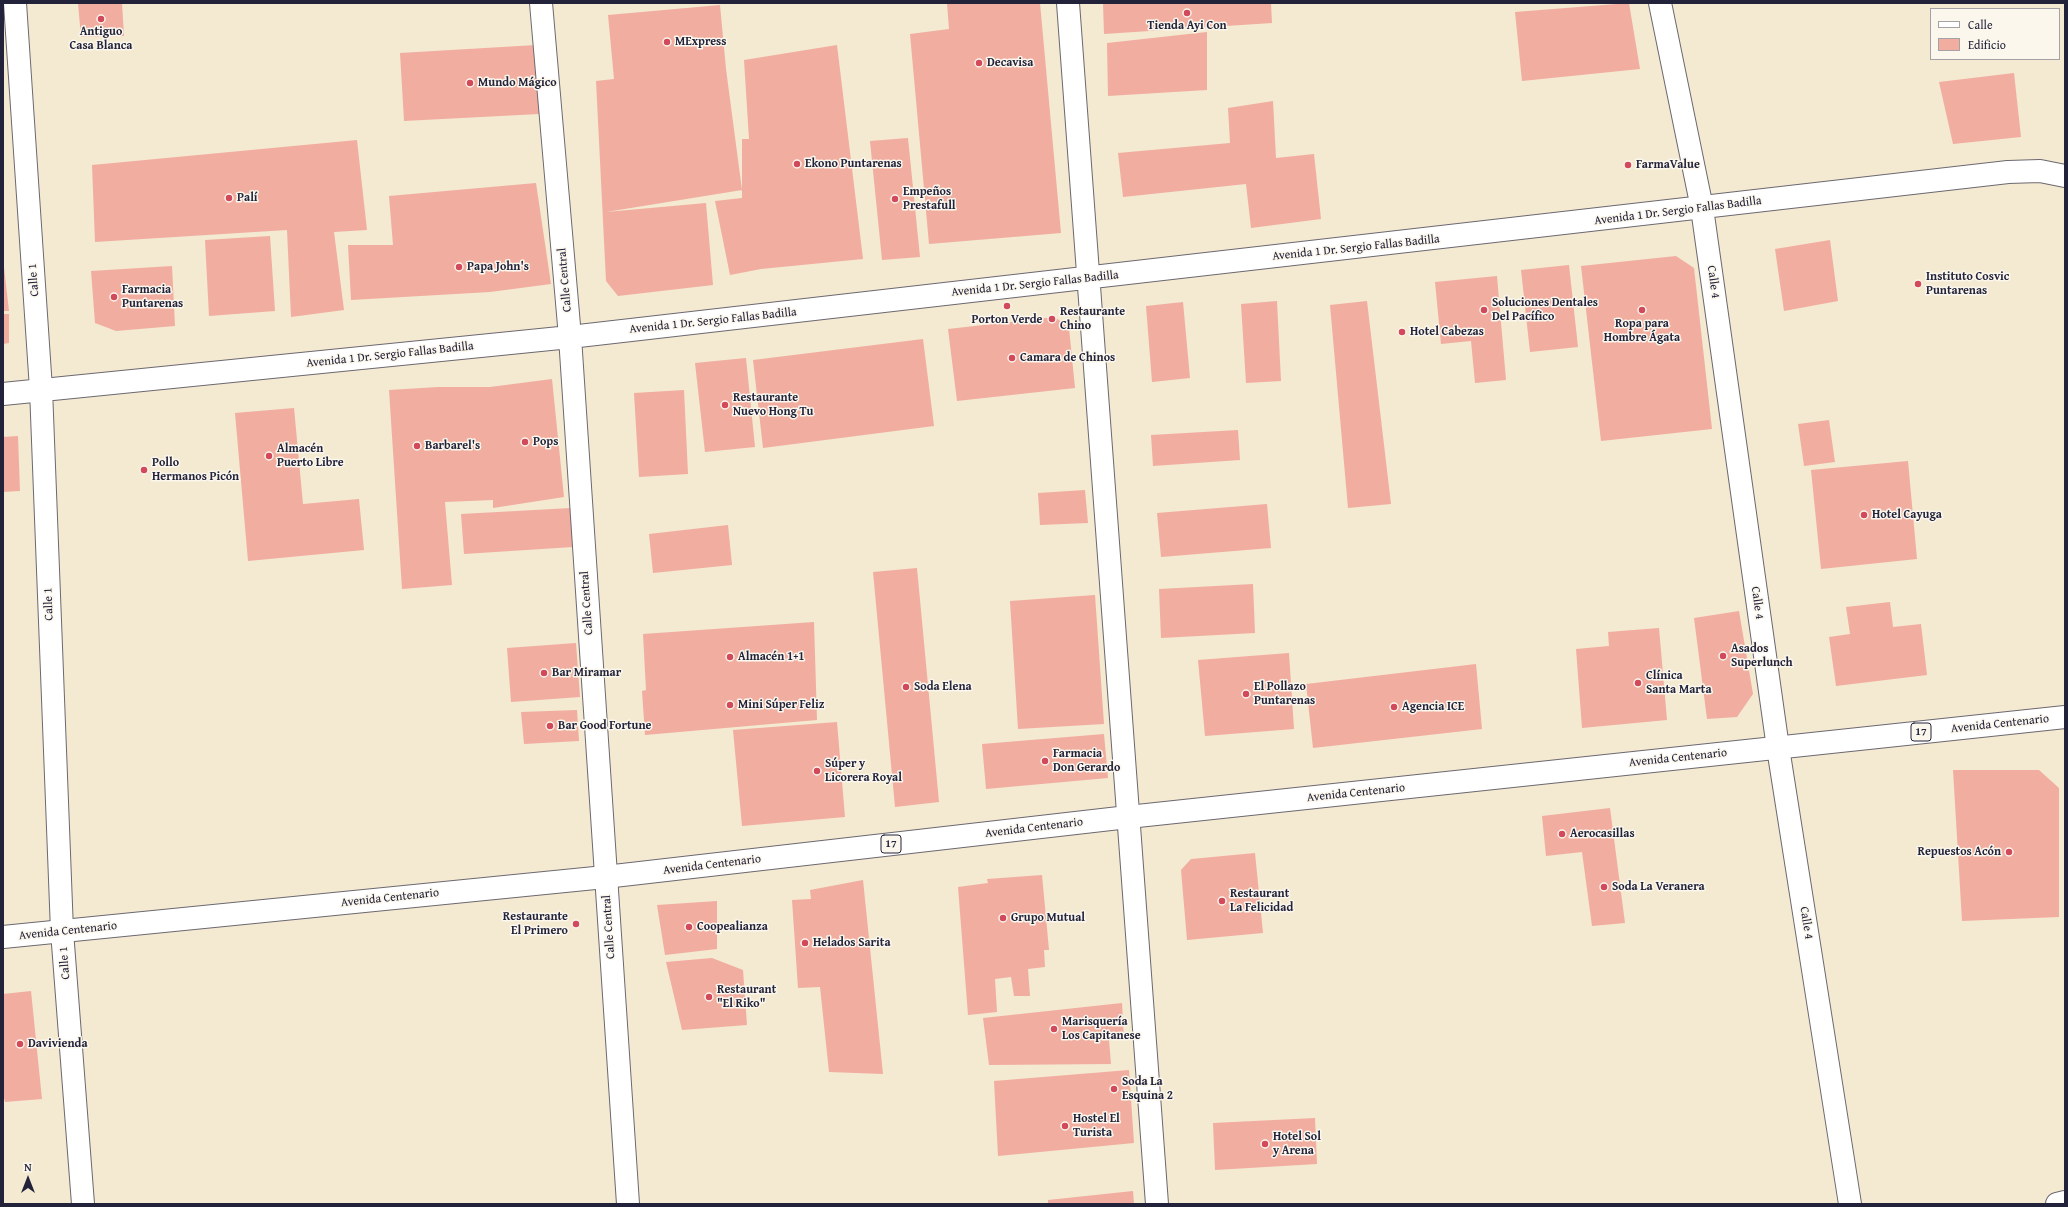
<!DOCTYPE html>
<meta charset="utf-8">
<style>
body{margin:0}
#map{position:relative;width:2068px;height:1207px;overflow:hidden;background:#f4e9d1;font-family:"Gentium Book Plus",serif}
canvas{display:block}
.frame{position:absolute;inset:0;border:4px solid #22223b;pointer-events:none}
.legend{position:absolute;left:1930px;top:8px;width:130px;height:52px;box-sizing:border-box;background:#fbf7ec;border:1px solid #a4a2a5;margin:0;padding:5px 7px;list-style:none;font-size:12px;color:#22223b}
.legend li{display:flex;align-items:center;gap:8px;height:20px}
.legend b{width:20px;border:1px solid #a4a2a5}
.north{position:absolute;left:8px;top:1159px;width:40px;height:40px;-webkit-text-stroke:3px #fbf7ec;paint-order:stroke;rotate:0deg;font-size:11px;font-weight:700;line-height:16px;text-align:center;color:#22223b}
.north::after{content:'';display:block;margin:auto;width:14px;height:18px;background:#22223b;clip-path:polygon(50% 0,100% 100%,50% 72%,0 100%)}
</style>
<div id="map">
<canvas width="2068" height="1207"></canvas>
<div class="frame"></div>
<ul class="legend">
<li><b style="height:5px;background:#fff"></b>Calle</li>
<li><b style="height:11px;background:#f1ada0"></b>Edificio</li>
</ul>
<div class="north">N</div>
</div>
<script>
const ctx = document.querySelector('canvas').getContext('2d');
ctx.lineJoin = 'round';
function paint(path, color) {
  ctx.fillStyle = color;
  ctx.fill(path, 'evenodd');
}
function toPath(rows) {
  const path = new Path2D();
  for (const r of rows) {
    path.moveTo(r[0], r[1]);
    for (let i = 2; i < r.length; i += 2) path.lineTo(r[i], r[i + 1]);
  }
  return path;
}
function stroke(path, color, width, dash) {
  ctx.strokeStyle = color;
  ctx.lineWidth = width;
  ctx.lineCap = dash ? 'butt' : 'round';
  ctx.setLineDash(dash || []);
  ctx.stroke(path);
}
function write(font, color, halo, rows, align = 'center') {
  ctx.font = font + ' "Gentium Book Plus",serif';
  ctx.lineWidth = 3;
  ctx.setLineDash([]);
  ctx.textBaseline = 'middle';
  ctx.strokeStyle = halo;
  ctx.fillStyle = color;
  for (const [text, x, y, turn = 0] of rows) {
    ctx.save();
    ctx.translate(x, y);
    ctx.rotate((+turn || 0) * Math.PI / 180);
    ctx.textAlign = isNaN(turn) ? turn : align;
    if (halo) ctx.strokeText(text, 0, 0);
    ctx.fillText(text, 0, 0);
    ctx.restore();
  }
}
const building = toPath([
 [78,3,122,3,124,36,81,37],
 [947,3,1040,3,1061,233,929,244,910,34,949,29],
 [1103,3,1271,3,1272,23,1104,34],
 [1629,3,1640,69,1522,81,1515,12],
 [720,5,726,69,742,190,606,212,706,203,713,285,618,296,606,281,596,81,614,79,608,15],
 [1207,32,1207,90,1108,96,1107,43],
 [536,45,539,114,404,121,400,53],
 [837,45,863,259,761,269,730,275,715,201,742,198,742,139,749,139,744,60],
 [2014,73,2021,137,1953,144,1939,82],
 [1273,101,1276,158,1314,154,1321,219,1251,228,1246,184,1123,197,1118,153,1230,143,1228,108],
 [908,138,920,257,882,260,870,141],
 [357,140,367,230,334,232,344,310,291,317,287,230,95,242,92,165],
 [536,183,551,284,490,292,351,300,348,245,393,245,389,196],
 [270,236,275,311,209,316,205,240],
 [1830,240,1838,301,1784,311,1775,249],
 [1676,256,1694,268,1712,429,1601,441,1581,266],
 [1569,265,1578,347,1530,352,1521,270],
 [172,266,175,326,116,331,95,323,91,271],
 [3,267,4,267,9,311,3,311],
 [1497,276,1506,380,1475,383,1471,341,1441,344,1435,282],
 [1277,301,1281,381,1246,383,1241,304],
 [1367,301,1391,504,1348,508,1330,305],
 [1183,302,1190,378,1152,382,1146,306],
 [3,314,9,314,9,343,3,344],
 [1055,317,1069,328,1075,388,957,401,948,329],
 [923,339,934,426,763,448,753,360],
 [746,358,755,447,705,452,695,363],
 [552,379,564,497,493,508,493,500,445,502,452,585,402,589,389,390,438,387,490,387],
 [684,390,688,474,639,477,634,393],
 [294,408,303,504,359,499,364,550,248,561,235,413],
 [1829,420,1835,462,1804,466,1798,424],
 [1238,430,1240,460,1153,466,1151,435],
 [18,436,20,491,3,492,3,437],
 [1908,461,1917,559,1821,569,1811,470],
 [1085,490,1088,523,1040,525,1038,493],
 [1267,504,1271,548,1161,557,1157,513],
 [571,508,573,547,464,554,461,514],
 [728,525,732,565,653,573,649,534],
 [917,568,939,802,895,807,873,572],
 [1253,584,1255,633,1161,638,1159,589],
 [1095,595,1104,724,1018,729,1010,601],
 [1890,602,1893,627,1921,624,1927,675,1836,686,1829,637,1850,634,1846,607],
 [1739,611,1753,694,1737,717,1707,719,1694,618],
 [814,622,817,720,645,735,642,691,646,690,643,634],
 [1659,628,1667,720,1582,728,1576,649,1609,646,1608,632],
 [576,643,580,697,511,702,507,648],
 [1289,653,1294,729,1205,736,1198,660],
 [1476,664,1482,729,1313,748,1306,684],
 [577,710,579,741,524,744,521,712],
 [837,722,845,817,742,826,733,730],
 [1104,734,1108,778,986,789,982,744],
 [1953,770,2039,770,2059,788,2059,917,1962,921],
 [1610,808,1625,923,1592,926,1582,852,1546,856,1542,816],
 [1255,853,1263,933,1187,940,1181,870,1191,859],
 [1042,875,1049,950,1044,950,1045,967,1028,969,1030,996,1014,996,1011,977,995,979,997,1012,968,1015,958,887,988,883,987,879],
 [863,880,883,1074,829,1072,820,987,798,988,792,900,811,899,810,890],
 [717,901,717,949,665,955,657,905],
 [712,958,743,970,747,1025,682,1030,666,962],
 [31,991,42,1099,5,1102,3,1094,3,994],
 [1122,1003,1124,1040,1109,1040,1111,1064,989,1065,983,1018],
 [1129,1070,1134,1143,998,1156,994,1081],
 [1315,1118,1317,1164,1215,1170,1213,1123],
 [1133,1191,1134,1204,1048,1204,1048,1200]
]);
const street = toPath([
 [15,3,41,389,62,931,83,1204],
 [541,3,570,337,628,1204],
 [1068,3,1157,1204],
 [1660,3,1702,208,1778,748,1850,1204],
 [3,394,570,337,2008,172,2040,171,2065,176],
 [2057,1204,2065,1202]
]);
const primary = toPath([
 [3,937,605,877,1128,817,2065,717]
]);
const markers = [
 [1187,13,4,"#d1495b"],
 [101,19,4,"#d1495b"],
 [667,42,4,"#d1495b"],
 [979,63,4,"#d1495b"],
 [470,83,4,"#d1495b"],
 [797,164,4,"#d1495b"],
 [1628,165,4,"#d1495b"],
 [229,198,4,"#d1495b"],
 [895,199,4,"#d1495b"],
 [459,267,4,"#d1495b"],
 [1918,284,4,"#d1495b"],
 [114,297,4,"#d1495b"],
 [1007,306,4,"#d1495b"],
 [1484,310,4,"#d1495b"],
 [1642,310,4,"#d1495b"],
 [1052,319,4,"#d1495b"],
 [1402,332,4,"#d1495b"],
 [1012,358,4,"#d1495b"],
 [725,405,4,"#d1495b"],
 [525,442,4,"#d1495b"],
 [417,446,4,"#d1495b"],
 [269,456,4,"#d1495b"],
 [144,470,4,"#d1495b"],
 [1864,515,4,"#d1495b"],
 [1723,656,4,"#d1495b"],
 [730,657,4,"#d1495b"],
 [544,673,4,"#d1495b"],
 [1638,683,4,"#d1495b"],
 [906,687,4,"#d1495b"],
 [1246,694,4,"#d1495b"],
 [730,705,4,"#d1495b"],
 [1394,707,4,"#d1495b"],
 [550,726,4,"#d1495b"],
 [1045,761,4,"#d1495b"],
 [817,771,4,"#d1495b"],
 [1562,834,4,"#d1495b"],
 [2009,852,4,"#d1495b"],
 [1604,887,4,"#d1495b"],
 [1222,901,4,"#d1495b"],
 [1003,918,4,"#d1495b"],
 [576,924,4,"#d1495b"],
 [689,927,4,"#d1495b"],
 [805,943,4,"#d1495b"],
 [709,997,4,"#d1495b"],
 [1054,1029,4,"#d1495b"],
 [20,1044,4,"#d1495b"],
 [1114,1089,4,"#d1495b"],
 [1065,1126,4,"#d1495b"],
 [1265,1144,4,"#d1495b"]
];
const shields = [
 [1921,732,20],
 [891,844,20]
];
const shieldNames = [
 ["17",1921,732],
 ["17",891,844]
];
const poiNames = [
 ["Tienda Ayi Con",1187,26,"center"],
 ["Antiguo",101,32,"center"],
 ["Casa Blanca",101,46,"center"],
 ["MExpress",675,42],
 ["Decavisa",987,63],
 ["Mundo Mágico",478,83],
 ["Ekono Puntarenas",805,164],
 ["FarmaValue",1636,165],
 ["Empeños",903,192],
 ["Prestafull",903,206],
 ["Palí",237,198],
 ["Papa John's",467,267],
 ["Instituto Cosvic",1926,277],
 ["Puntarenas",1926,291],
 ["Farmacia",122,290],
 ["Puntarenas",122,304],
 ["Soluciones Dentales",1492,303],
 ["Del Pacífico",1492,317],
 ["Restaurante",1060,312],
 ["Chino",1060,326],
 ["Porton Verde",1007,320,"center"],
 ["Ropa para",1642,324,"center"],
 ["Hombre Ágata",1642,338,"center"],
 ["Hotel Cabezas",1410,332],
 ["Camara de Chinos",1020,358],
 ["Restaurante",733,398],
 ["Nuevo Hong Tu",733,412],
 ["Pops",533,442],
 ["Barbarel's",425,446],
 ["Almacén",277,449],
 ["Puerto Libre",277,463],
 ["Pollo",152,463],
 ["Hermanos Picón",152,477],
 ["Hotel Cayuga",1872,515],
 ["Asados",1731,649],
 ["Superlunch",1731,663],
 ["Almacén 1+1",738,657],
 ["Bar Miramar",552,673],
 ["Clínica",1646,676],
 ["Santa Marta",1646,690],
 ["Soda Elena",914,687],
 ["El Pollazo",1254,687],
 ["Puntarenas",1254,701],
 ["Mini Súper Feliz",738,705],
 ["Agencia ICE",1402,707],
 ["Bar Good Fortune",558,726],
 ["Farmacia",1053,754],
 ["Don Gerardo",1053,768],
 ["Súper y",825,764],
 ["Licorera Royal",825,778],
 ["Aerocasillas",1570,834],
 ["Repuestos Acón",2001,852,"right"],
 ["Soda La Veranera",1612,887],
 ["Restaurant",1230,894],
 ["La Felicidad",1230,908],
 ["Restaurante",568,917,"right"],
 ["El Primero",568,931,"right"],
 ["Grupo Mutual",1011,918],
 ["Coopealianza",697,927],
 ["Helados Sarita",813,943],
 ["Restaurant",717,990],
 ["\"El Riko\"",717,1004],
 ["Marisquería",1062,1022],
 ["Los Capitanese",1062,1036],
 ["Davivienda",28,1044],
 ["Soda La",1122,1082],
 ["Esquina 2",1122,1096],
 ["Hostel El",1073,1119],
 ["Turista",1073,1133],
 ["Hotel Sol",1273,1137],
 ["y Arena",1273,1151]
];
const streetNames = [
 ["Avenida 1 Dr. Sergio Fallas Badilla",1678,211,-7],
 ["Avenida 1 Dr. Sergio Fallas Badilla",1356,248,-6],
 ["Calle 1",34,280,-94],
 ["Calle Central",565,280,-95],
 ["Calle 4",1713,282,82],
 ["Avenida 1 Dr. Sergio Fallas Badilla",1035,284,-6],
 ["Avenida 1 Dr. Sergio Fallas Badilla",713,321,-6],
 ["Avenida 1 Dr. Sergio Fallas Badilla",390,355,-6],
 ["Calle Central",587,603,-94],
 ["Calle 4",1757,603,82],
 ["Calle 1",49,604,-92],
 ["Avenida Centenario",2000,724,-6],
 ["Avenida Centenario",1678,758,-6],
 ["Avenida Centenario",1356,793,-6],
 ["Avenida Centenario",1034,828,-7],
 ["Avenida Centenario",712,865,-7],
 ["Avenida Centenario",390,898,-6],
 ["Calle 4",1806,923,81],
 ["Calle Central",609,927,-94],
 ["Avenida Centenario",68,931,-6],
 ["Calle 1",65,963,-94]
];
paint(building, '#f1ada0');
stroke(street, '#6c6870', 24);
stroke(primary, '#6c6870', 24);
stroke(street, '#fff', 22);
stroke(primary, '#fff', 22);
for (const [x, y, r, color] of markers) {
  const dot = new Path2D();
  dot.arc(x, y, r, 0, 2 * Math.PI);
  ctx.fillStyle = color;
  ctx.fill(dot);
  stroke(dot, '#fbf7ec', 1.5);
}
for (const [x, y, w] of shields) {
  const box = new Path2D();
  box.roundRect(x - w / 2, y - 9, w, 18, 3);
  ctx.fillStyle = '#fbf7ec';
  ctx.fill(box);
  stroke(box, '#22223b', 1);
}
write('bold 11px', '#22223b', null, shieldNames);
write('bold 12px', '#22223b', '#fbf7ec', poiNames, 'left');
write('12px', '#22223b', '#fbf7ec', streetNames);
</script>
